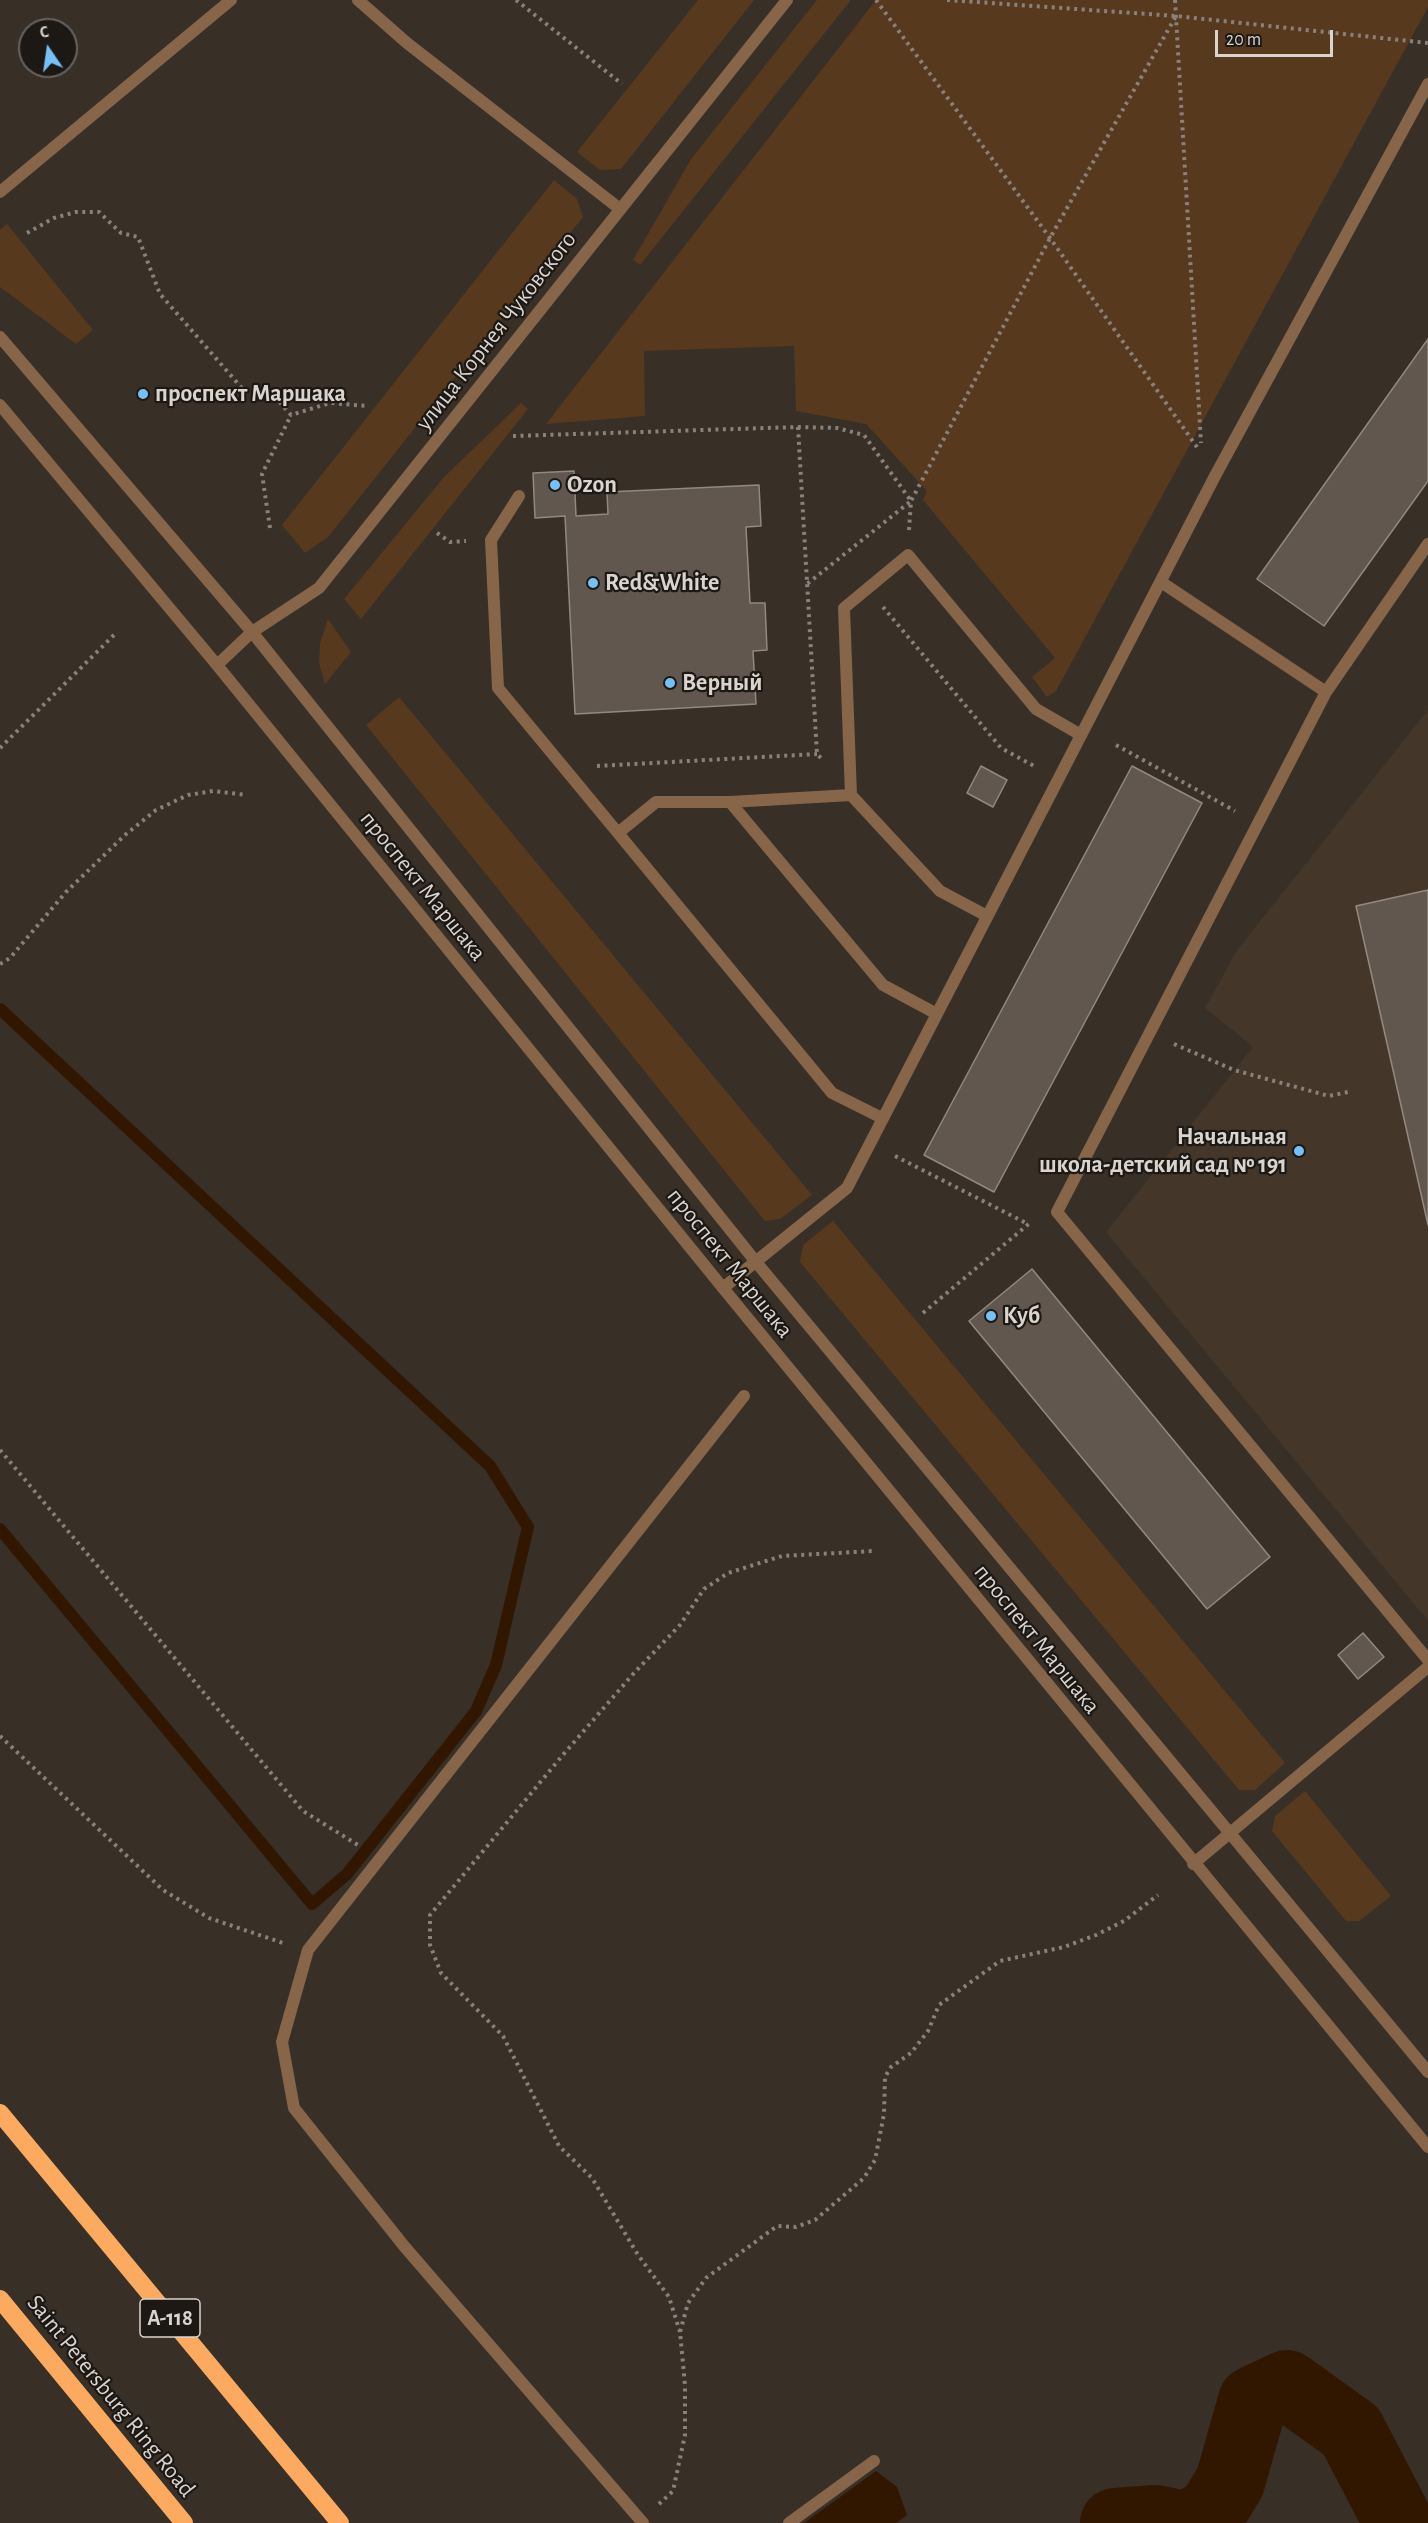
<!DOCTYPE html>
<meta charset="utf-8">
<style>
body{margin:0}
#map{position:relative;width:1428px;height:2523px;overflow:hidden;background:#382f27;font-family:"Alegreya Sans",sans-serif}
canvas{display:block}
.north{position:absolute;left:18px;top:18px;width:60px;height:60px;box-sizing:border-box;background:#1c1814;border:2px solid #68635f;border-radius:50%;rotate:347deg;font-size:16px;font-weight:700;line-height:24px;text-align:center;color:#dad4cf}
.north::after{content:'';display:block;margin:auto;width:21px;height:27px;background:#76c0f7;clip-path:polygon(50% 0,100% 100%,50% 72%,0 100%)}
.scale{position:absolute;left:1215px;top:30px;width:118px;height:27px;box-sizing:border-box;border:3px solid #dad4cf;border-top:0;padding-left:8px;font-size:18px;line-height:21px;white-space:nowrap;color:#dad4cf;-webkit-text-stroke:4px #1c1814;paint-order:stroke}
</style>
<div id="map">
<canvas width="1428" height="2523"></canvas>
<div class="north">С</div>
<div class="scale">20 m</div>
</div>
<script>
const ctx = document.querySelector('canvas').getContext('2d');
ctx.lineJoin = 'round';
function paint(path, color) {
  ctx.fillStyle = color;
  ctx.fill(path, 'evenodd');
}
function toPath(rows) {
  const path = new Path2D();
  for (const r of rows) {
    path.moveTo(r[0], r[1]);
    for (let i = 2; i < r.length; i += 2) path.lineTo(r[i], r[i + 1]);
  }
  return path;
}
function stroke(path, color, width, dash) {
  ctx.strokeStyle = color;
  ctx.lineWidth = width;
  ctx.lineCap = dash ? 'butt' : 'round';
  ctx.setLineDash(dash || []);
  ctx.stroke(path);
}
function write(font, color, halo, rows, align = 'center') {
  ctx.font = font + ' "Alegreya Sans",sans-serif';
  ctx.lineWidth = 4.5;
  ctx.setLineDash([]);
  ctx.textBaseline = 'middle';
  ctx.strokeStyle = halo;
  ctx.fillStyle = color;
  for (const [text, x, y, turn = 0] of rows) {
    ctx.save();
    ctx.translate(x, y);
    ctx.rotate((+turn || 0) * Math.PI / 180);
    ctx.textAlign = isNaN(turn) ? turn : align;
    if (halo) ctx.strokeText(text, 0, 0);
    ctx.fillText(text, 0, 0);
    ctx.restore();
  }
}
const built = toPath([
 [1428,710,1428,1621,1106,1232,1253,1047,1205,1008,1237,950]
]);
const green = toPath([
 [698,0,754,0,621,169,600,170,577,152],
 [817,0,851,0,640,265,633,260,691,159],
 [876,0,1428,0,1428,7,1056,691,1047,697,1032,677,1055,658,923,500,927,491,866,424,796,411,794,346,644,351,645,416,546,424],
 [554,180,577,199,583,217,328,537,305,553,282,525],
 [7,224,93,330,76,344,0,287,0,230],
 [521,403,528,409,361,619,344,599,444,477],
 [328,619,351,652,325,684,319,663,320,643],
 [399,697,812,1195,780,1219,765,1221,366,725],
 [833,1221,1285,1763,1255,1790,1239,1790,800,1262,803,1245],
 [1305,1791,1391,1896,1359,1921,1346,1921,1272,1831,1275,1816]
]);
const water = toPath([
 [876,2471,897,2487,907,2515,896,2523,804,2523]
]);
const stream = toPath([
 [0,1009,490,1466,528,1527,496,1665,476,1711,347,1874,312,1904,0,1529]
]);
const river = toPath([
 [1115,2523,1156,2520,1170,2523],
 [1192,2523,1211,2513,1230,2482,1253,2401,1287,2385,1351,2431,1399,2523]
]);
const building = toPath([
 [1428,339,1428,481,1324,626,1257,579,1428,339],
 [574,471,576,516,608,514,607,492,759,485,761,526,746,527,750,603,765,603,767,650,753,651,756,704,575,714,565,516,535,518,533,473,574,471],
 [981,766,1007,780,993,807,967,793,981,766],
 [1132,766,1202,803,994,1192,924,1155,1132,766],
 [1428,890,1428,1225,1356,906,1428,890],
 [1032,1269,1270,1557,1207,1609,969,1321,1032,1269],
 [1363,1633,1384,1657,1358,1679,1338,1655,1363,1633]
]);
const path = toPath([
 [516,0,622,84],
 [876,0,1050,238,1199,450],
 [947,0,1176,16,1428,43],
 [1175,0,1201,443],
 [27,233,54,218,76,212,99,212,121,233,138,237,160,294,247,394,276,398,291,415,330,403,367,406],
 [798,427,817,754,823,760],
 [513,436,798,427,837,428,864,435,911,501,807,584],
 [270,528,262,474,291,415],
 [909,530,911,501,1050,238,1176,16],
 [437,533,450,542,466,541],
 [883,607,1001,748,1036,767],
 [1116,745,1235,811],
 [0,748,114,635],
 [597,766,817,754],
 [0,964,10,958,66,892,125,835,156,810,188,795,213,791,247,795],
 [1174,1044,1234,1070,1329,1096,1348,1092],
 [895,1156,1028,1224],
 [923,1313,1031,1222],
 [0,1450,303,1811,358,1845],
 [0,1736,163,1890,209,1918,283,1943],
 [680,2332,669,2297,638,2255,592,2178,559,2146,503,2036,441,1973,430,1945,430,1915,562,1756,634,1673,680,1625,704,1589,728,1573,782,1556,873,1551],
 [659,2504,673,2491,685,2435,685,2385,680,2332,688,2303,706,2278,777,2226,796,2227,815,2220,864,2178,875,2160,884,2114,885,2077,891,2067,911,2053,928,2031,939,2005,1000,1961,1064,1947,1096,1935,1124,1921,1158,1895]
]);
const service = toPath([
 [358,0,407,43,620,209],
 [0,192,231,0],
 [519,496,491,540,498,688,618,833,656,802,730,802],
 [1428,544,1326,692,1057,1212,1428,1660],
 [1161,582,1326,692],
 [851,795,730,802,883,985,935,1013],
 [618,833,832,1093,882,1118],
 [987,916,940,891,851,795,844,608,908,555,1036,709,1081,735],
 [723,1288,847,1188,1215,476,1428,84],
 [1193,1864,1428,1667],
 [643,2523,404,2246,294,2108,282,2042,308,1950,744,1396],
 [789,2523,874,2461]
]);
const minor = toPath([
 [0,337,252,632,756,1262,1428,2072],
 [0,405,217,665,723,1288,1428,2147],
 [217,665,252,632,319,588,787,0]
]);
const motorway = toPath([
 [0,2113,340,2523],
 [0,2299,184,2523]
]);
const markers = [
 [143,394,6,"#76c0f7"],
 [555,485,6,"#76c0f7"],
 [593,583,6,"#76c0f7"],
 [670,683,6,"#76c0f7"],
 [1299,1151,6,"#76c0f7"],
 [991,1316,6,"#76c0f7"]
];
const shields = [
 [170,2318,60]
];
const shieldNames = [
 ["А-118",170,2318]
];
const streetNames = [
 ["улица Корнея Чуковского",496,331,-52],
 ["проспект Маршака",423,886,51],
 ["проспект Маршака",730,1263,51],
 ["проспект Маршака",1037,1639,51],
 ["Saint Petersburg Ring Road",111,2396,51]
];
const poiNames = [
 ["проспект Маршака",155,394],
 ["Ozon",567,485],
 ["Red&White",605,583],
 ["Верный",682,683],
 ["Начальная",1287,1137,"right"],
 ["школа-детский сад № 191",1287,1165,"right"],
 ["Куб",1003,1316]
];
paint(built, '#443629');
paint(green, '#57391e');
paint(water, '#311700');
stroke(stream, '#311700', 12);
stroke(river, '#311700', 70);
paint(building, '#61574e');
stroke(building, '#94897f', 1.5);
stroke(path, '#89817b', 4, [3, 4.5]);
stroke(service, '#866549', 12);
stroke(minor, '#866549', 12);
stroke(motorway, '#fbaa60', 18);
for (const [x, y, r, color] of markers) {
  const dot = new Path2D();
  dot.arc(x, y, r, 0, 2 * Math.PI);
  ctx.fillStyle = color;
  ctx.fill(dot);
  stroke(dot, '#1c1814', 2);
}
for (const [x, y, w] of shields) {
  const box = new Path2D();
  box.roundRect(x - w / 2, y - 19, w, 38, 4.5);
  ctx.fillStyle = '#1c1814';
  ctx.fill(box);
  stroke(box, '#dad4cf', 1.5);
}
write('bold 22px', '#dad4cf', null, shieldNames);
write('24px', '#dad4cf', '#1c1814', streetNames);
write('bold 24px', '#dad4cf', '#1c1814', poiNames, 'left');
</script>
